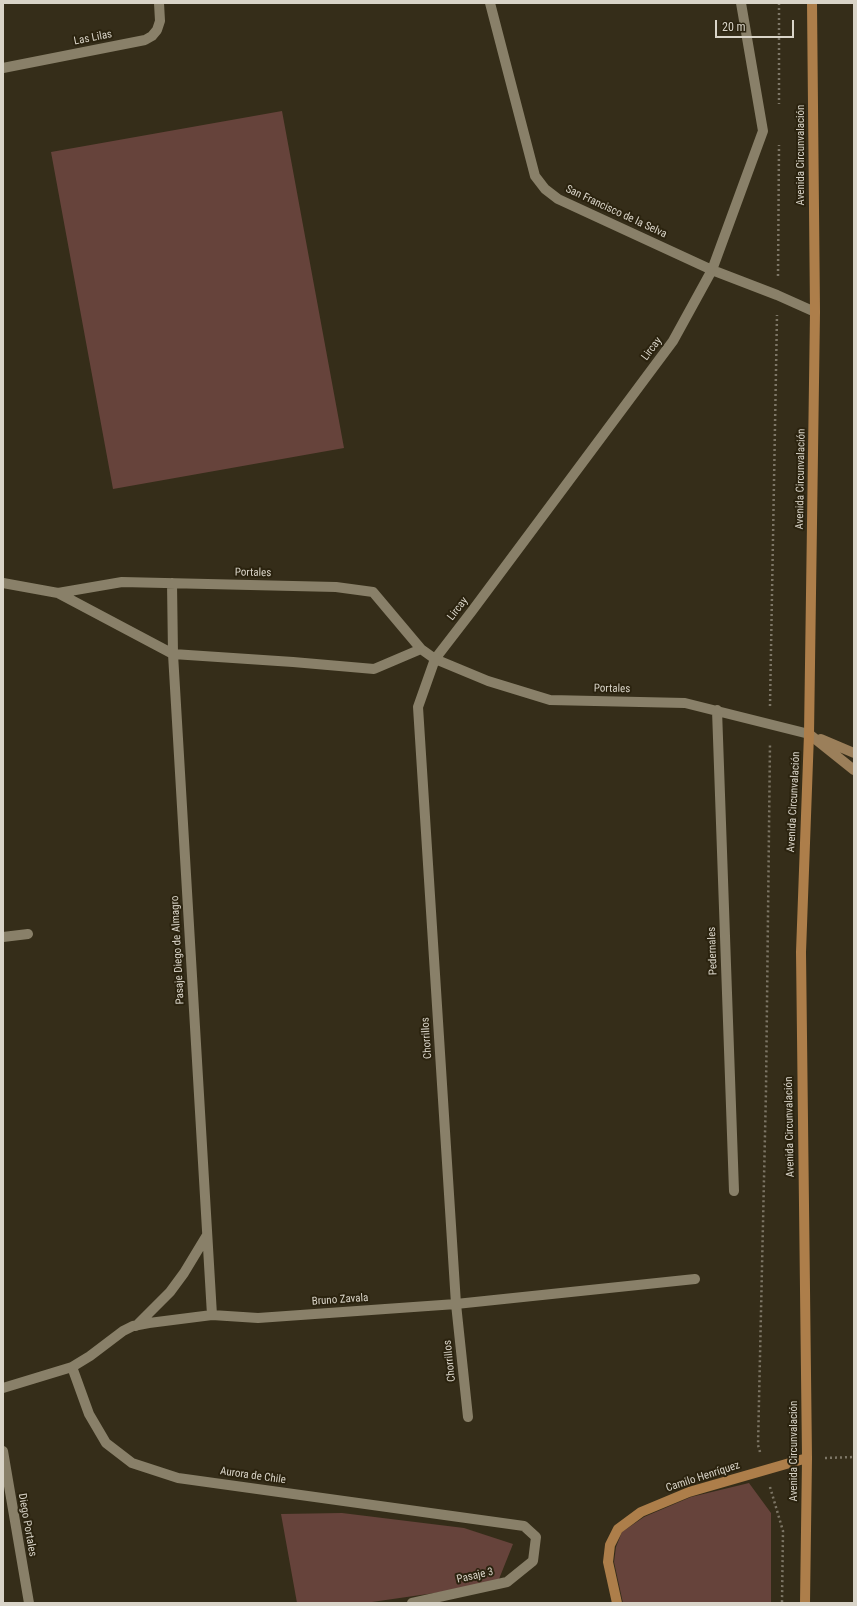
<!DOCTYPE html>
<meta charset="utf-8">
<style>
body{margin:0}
#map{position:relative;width:857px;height:1606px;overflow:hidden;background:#352d19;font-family:"Roboto Condensed",sans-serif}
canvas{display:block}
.frame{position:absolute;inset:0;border:4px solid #d9d4c8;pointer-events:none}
.scale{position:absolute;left:715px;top:20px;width:79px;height:18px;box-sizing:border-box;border:2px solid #d9d4c8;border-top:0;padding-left:5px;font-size:12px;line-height:14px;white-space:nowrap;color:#d9d4c8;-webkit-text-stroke:3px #2b230f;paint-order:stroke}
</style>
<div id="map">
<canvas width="857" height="1606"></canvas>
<div class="frame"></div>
<div class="scale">20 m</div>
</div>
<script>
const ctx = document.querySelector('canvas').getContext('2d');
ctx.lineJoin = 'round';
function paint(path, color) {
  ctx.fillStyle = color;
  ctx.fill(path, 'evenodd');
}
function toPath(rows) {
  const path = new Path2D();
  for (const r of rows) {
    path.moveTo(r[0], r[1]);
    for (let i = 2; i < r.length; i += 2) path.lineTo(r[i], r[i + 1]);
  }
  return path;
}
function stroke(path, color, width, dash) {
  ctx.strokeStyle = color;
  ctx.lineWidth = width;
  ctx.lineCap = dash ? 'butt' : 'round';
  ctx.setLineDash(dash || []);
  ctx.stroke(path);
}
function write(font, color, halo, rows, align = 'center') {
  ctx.font = font + ' "Roboto Condensed",sans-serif';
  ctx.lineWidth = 4;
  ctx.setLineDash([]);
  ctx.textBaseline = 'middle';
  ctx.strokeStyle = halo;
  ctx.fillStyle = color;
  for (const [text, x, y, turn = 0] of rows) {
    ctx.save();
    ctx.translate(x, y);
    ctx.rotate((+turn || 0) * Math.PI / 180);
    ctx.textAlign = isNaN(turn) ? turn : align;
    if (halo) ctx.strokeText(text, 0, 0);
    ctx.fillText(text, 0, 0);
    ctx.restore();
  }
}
const green = toPath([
 [282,111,344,448,113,489,51,152],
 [749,1483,771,1513,771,1603,623,1603,614,1562,616,1547,622,1532,644,1517,691,1497],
 [342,1513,464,1528,513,1544,497,1584,365,1603,297,1603,281,1514]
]);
const path = toPath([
 [779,3,779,104],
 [778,276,779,145],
 [770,706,777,315],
 [760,1452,758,1445,766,1090,770,743],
 [825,1458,854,1457],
 [770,1487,783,1531,782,1603]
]);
const street = toPath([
 [490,3,535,176,545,189,558,199,712,270,777,295,815,312],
 [3,68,145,40,152,36,157,30,160,21,159,3],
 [3,583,58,593,173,654,293,662,374,669,421,649],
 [172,583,173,654,212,1315],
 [58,593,122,582,336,587,373,592,421,649,435,659,488,681,550,700,685,703,809,734],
 [717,710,734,1191],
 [3,937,28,934],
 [136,1326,170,1292,184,1273,207,1235],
 [72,1367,89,1414,106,1443,132,1463,178,1478,524,1526,536,1537,533,1561,507,1582,412,1603],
 [3,1388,72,1367,90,1356,123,1331,133,1326,149,1323,212,1315,258,1318,456,1304,695,1279],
 [468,1417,456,1304,418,707,435,659,472,611,673,341,712,270,763,131,741,3],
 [3,1451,29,1603]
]);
const secondary = toPath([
 [809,734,854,770],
 [821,739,854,753]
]);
const primary = toPath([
 [617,1603,608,1562,610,1545,618,1529,641,1512,689,1492,807,1458],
 [805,1603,807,1458,801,952,809,734,815,312,812,3]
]);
const streetNames = [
 ["Las Lilas",93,38,-11],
 ["Avenida Circunvalación",801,155,-90],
 ["San Francisco de la Selva",616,212,25],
 ["Lircay",652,349,-53],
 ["Avenida Circunvalación",801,479,-89],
 ["Portales",253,573,1],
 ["Lircay",458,609,-52],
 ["Portales",612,689,1],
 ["Avenida Circunvalación",794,802,-87],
 ["Pasaje Diego de Almagro",178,950,-93],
 ["Pedernales",713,951,-92],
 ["Chorrillos",427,1038,-94],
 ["Avenida Circunvalación",790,1127,-91],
 ["Bruno Zavala",340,1300,-4],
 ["Chorrillos",450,1361,-96],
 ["Avenida Circunvalación",794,1451,-90],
 ["Aurora de Chile",253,1476,8],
 ["Camilo Henríquez",703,1477,-18],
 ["Diego Portales",27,1525,80],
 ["Pasaje 3",475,1576,-13]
];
paint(green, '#66433b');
stroke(path, '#7d7666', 2.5, [2, 3]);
stroke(street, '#898069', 10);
stroke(secondary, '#9b7f5a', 10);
stroke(primary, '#ad7e4a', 10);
write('11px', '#d9d4c8', '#2b230f', streetNames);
</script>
